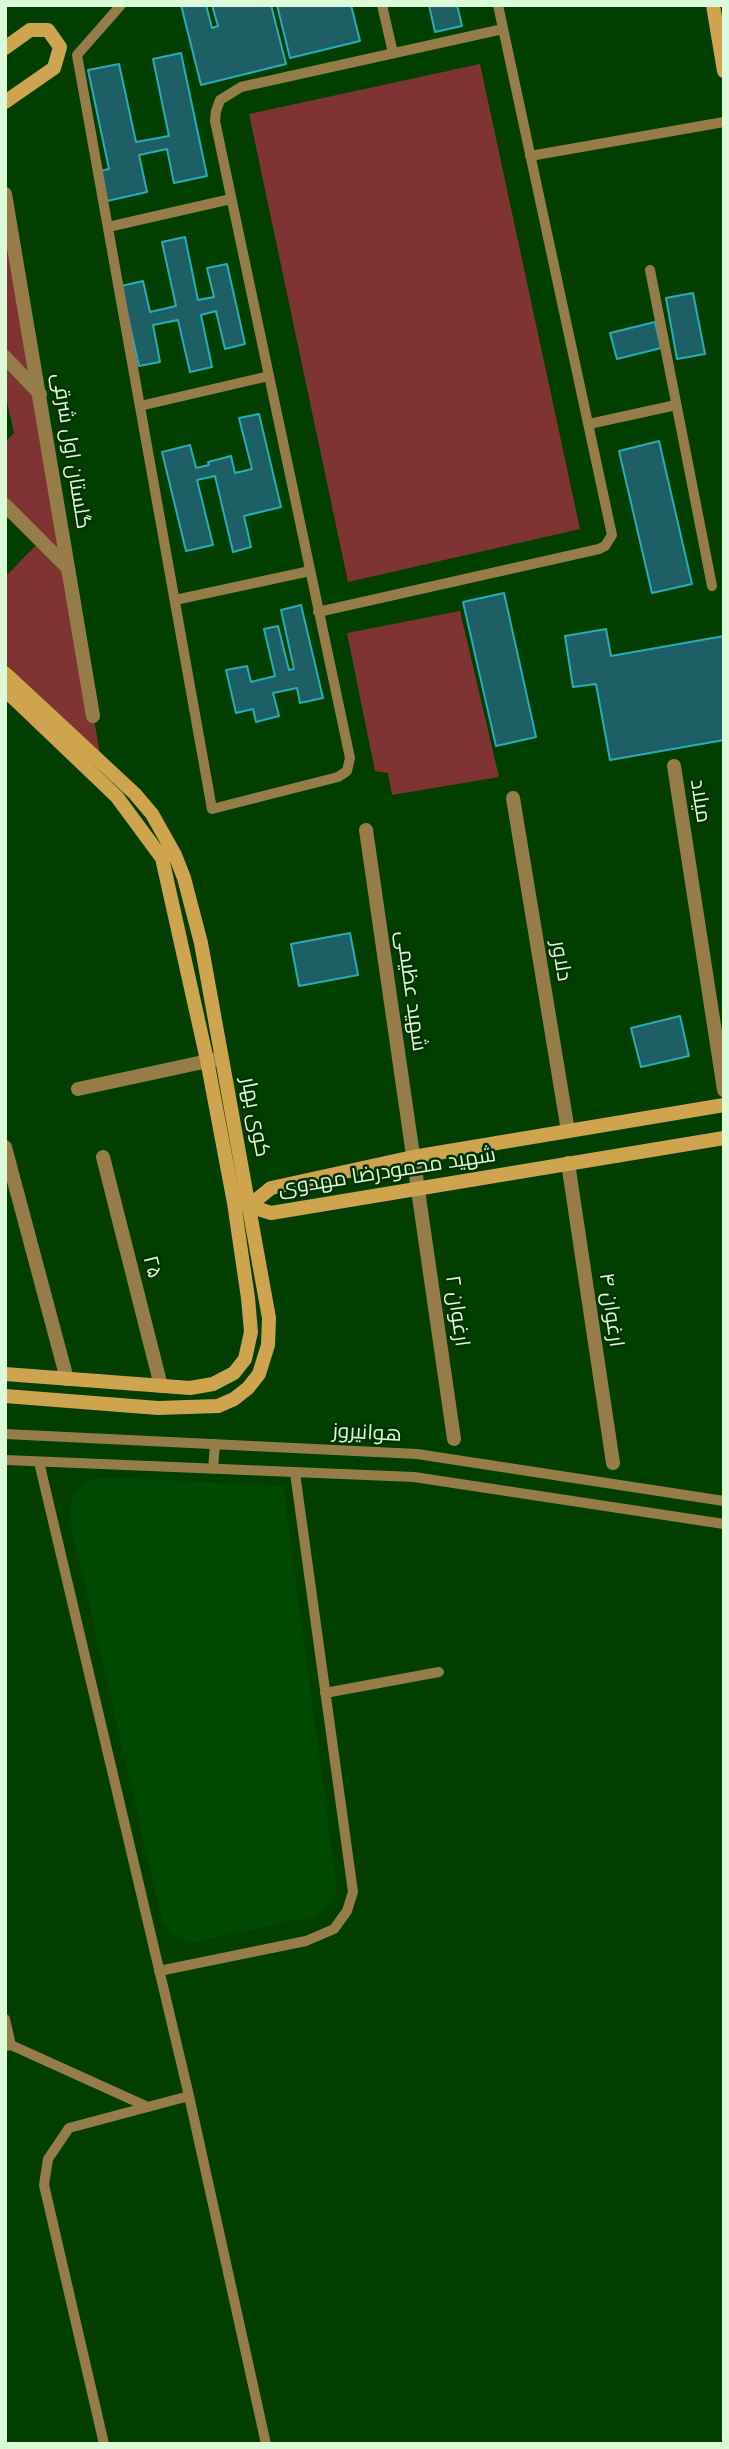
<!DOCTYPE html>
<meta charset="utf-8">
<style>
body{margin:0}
#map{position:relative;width:729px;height:2449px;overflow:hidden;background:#003f00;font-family:"Noto Sans",sans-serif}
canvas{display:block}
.frame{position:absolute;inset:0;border:7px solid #dbfad8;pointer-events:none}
</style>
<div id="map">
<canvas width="729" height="2449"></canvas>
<div class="frame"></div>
</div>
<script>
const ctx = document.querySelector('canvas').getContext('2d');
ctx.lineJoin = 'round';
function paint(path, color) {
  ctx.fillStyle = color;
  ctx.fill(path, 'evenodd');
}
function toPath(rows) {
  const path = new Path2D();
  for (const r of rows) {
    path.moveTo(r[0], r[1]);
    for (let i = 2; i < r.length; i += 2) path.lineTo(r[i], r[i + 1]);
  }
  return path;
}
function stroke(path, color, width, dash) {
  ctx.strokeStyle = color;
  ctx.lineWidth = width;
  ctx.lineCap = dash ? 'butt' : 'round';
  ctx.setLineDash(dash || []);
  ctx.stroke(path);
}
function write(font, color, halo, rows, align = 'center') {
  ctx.font = font + ' "Noto Sans",Cairo,sans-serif';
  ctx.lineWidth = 5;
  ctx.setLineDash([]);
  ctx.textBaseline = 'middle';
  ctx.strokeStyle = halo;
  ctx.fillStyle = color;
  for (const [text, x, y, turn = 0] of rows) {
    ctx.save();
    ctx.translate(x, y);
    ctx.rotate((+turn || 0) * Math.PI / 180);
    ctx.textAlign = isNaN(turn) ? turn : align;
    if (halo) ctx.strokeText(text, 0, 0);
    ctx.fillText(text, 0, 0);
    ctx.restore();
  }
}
const built = toPath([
 [102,1477,283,1486,336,1882,336,1894,331,1904,315,1916,190,1943,173,1936,162,1920,70,1521,70,1505,76,1492,87,1482]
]);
const green = toPath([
 [480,64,580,529,348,582,249,114],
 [5,194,68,568,100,754,5,663,5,577,41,540,5,505,5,442,14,433,5,392],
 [460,611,499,777,392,795,388,773,375,771,347,633]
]);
const building = toPath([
 [181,5,206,5,212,28,218,26,212,5,271,5,286,64,201,85,181,5],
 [277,5,351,5,360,41,290,58,277,5],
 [429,5,457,5,462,26,435,32,429,5],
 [181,53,207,176,174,183,167,149,139,155,147,192,107,201,100,171,109,169,88,70,119,64,136,142,169,136,153,59,181,53],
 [185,237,198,300,214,297,207,268,227,264,245,344,225,349,216,311,201,315,212,367,190,372,178,320,153,325,160,362,139,366,121,286,143,281,150,312,176,306,162,242,185,237],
 [693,293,705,354,677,359,666,298,693,293],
 [655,322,661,348,617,359,610,333,655,322],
 [259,414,281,507,244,516,251,547,233,552,215,476,197,480,213,545,186,551,162,452,190,445,196,468,209,465,208,462,231,456,235,473,252,469,239,418,259,414],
 [659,441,692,584,652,593,619,451,659,441],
 [504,593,536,737,496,746,463,602,504,593],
 [301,605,323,698,300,703,297,688,273,693,279,716,256,722,253,709,236,713,226,670,247,666,251,682,275,676,264,629,278,626,289,670,294,669,281,610,301,605],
 [606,629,611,656,724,636,724,740,610,760,596,684,573,687,565,636,606,629],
 [350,933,358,975,299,986,291,944,350,933],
 [680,1016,689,1056,641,1067,631,1028,680,1016]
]);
const lane = toPath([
 [121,5,77,55,212,809,338,777,347,771,350,758,215,121,216,111,220,100,241,87,503,29],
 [382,5,393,53],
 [530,156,724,122],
 [108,227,231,199],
 [650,270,712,586],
 [140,406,269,376],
 [589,424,676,405],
 [175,600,310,571],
 [318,612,599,549,605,546,612,535,498,5],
 [5,1434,417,1454,724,1501],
 [5,1460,414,1477,724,1524],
 [39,1462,189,2096,266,2444],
 [213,1469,215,1444],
 [325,1693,439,1672],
 [159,1971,306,1941,334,1929,347,1911,353,1892,295,1473],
 [5,2019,11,2045],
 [5,2046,11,2045,148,2107],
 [104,2444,44,2185,48,2159,69,2128,189,2096]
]);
const street = toPath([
 [5,194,93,716],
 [5,357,40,394],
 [5,505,68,568],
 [674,766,724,1090],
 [513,798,568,1131],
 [366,830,454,1439],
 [78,1089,217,1059],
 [5,1147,67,1379],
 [103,1157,161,1386],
 [568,1163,613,1463]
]);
const secondary = toPath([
 [713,5,724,71],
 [5,48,30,30,48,30,60,47,54,68,5,102],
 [5,673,135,794,152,814,175,855,184,878,201,943,269,1318,268,1345,259,1374,248,1388,234,1399,218,1406,158,1408,5,1396],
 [5,690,117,797,162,858,207,1060,234,1203,248,1298,251,1332,245,1359,234,1373,213,1384,190,1388,5,1374],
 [243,1204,271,1213,724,1138],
 [250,1205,271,1188,413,1157,724,1105]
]);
const streetNames = [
 ["گلستان اول شرقی",71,451,81],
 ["میلاد",700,801,81],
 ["دلاور",561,961,81],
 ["شهید عظیمی",411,991,82],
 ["کوی بهار",255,1117,79],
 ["شهید محمودرضا مهدوی",387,1172,-9],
 ["۲۵",152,1267,76],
 ["ارغوان ۴",611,1310,82],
 ["ارغوان ۲",457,1311,82],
 ["هوانیروز",367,1433,3]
];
paint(built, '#004902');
paint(green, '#7f3433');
paint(building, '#1d5f64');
stroke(building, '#27adb7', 2);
stroke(lane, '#967c48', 10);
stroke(street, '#967c48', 14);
stroke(secondary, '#cfa44e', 14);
write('21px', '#dbfad8', '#053205', streetNames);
</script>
